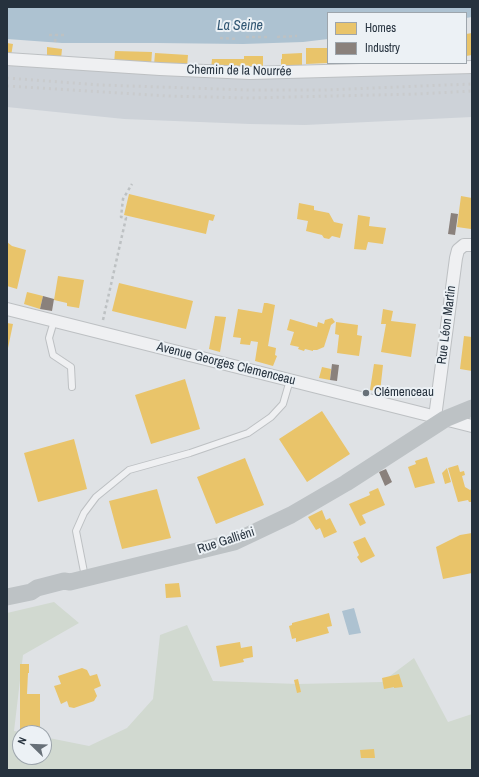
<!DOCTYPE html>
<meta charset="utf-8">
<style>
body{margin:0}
#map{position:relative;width:479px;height:777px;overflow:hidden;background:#dfe2e5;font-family:"Archivo Narrow",sans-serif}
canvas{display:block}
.frame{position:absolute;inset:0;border:8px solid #26323e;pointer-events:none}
.legend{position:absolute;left:327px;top:12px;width:140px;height:52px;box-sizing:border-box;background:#ecf1f5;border:1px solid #9da5ac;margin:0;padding:5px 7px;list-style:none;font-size:12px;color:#26323e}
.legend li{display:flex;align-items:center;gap:8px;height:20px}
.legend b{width:20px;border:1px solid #9da5ac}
.north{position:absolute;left:12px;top:725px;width:40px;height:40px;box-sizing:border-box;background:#ecf1f5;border:1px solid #9da5ac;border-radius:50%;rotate:293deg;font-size:11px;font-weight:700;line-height:16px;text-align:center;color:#26323e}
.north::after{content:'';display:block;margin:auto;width:14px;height:18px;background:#677078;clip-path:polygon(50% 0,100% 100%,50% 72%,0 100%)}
</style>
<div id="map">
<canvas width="479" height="777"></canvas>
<div class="frame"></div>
<ul class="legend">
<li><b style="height:11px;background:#e9c46a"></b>Homes</li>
<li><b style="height:11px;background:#8a817c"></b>Industry</li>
</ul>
<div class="north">N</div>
</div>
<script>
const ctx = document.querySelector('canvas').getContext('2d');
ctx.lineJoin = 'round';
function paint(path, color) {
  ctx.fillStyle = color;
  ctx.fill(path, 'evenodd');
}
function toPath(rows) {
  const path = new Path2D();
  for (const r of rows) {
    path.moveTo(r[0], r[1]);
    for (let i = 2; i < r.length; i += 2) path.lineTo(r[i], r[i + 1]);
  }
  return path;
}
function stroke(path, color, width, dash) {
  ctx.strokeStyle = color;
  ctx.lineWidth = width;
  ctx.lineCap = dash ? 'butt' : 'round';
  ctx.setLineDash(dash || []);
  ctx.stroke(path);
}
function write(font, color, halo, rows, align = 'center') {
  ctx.font = font + ' "Archivo Narrow",sans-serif';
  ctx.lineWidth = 4;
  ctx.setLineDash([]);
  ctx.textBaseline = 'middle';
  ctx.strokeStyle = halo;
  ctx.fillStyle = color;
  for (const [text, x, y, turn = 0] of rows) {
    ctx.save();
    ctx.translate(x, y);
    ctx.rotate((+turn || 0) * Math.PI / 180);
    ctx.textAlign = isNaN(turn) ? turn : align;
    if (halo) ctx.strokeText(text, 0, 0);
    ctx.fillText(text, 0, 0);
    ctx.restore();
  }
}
const built = toPath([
 [7,63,472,70,472,117,305,125,250,124,124,119,7,107]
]);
const green = toPath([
 [54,602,79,623,23,655,14,731,25,733,20,733,20,757,44,757,44,737,89,746,127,728,153,699,160,635,187,625,213,681,298,684,382,682,414,658,448,722,472,714,472,770,7,770,7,613]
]);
const water = toPath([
 [7,7,472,7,472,17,466,18,466,13,328,13,328,39,303,42,243,44,157,43,62,43,7,39],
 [354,608,361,633,349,635,342,611]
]);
const homes = toPath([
 [472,33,472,55,466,56,466,34],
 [7,43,13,44,11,56,7,56],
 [47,47,62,49,61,59,47,58],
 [306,48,328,48,328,63,306,64],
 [115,51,152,52,151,66,114,64],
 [155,53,188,55,187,67,154,65],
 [302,53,302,68,281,69,281,59,282,59,282,54],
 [244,56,263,56,263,69,211,69,212,59,244,59],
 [129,194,215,215,213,221,209,220,206,234,124,215],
 [461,196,472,198,471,229,457,227],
 [299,203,314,206,314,210,329,213,334,222,343,224,340,238,332,236,329,239,324,238,322,235,306,231,308,221,297,219],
 [358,215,370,217,369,226,386,228,383,244,368,242,366,250,354,249],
 [7,242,12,246,26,250,17,289,7,286],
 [58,276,84,280,79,308,67,306,67,303,54,300],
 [119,283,193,301,186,329,112,311],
 [27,292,43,296,40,309,24,304],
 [264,303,267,303,275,305,268,346,276,348,275,355,277,356,273,366,255,361,258,342,251,341,250,345,240,344,241,338,233,337,238,309,262,313],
 [383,309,393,311,391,321,416,324,411,357,381,352,386,324,381,324],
 [215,316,226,317,220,352,209,349],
 [332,318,335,322,331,325,324,347,317,350,313,350,313,351,305,349,304,351,298,349,299,347,290,345,294,332,287,330,290,319,317,327,318,322,324,324,325,320],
 [336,322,358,325,357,335,362,336,359,356,337,353,339,335,335,334],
 [7,323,13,324,8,348,7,348],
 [464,336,472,337,472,371,460,369],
 [374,364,383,365,380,392,370,390],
 [322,367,331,369,330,380,319,378],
 [185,379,200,429,151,444,135,395],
 [322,411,350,454,307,482,279,439],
 [74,439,87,489,38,502,24,453],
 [427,457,435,483,415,488,408,467,416,464,415,461],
 [245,458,264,505,216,524,197,477],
 [458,465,460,472,464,471,465,475,462,476,465,487,470,490,472,489,472,502,469,502,468,500,458,502,448,468],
 [447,468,451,482,445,484,442,473],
 [378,488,385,505,362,515,366,523,360,526,349,504,370,495,369,492],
 [157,489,171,538,122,549,109,501],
 [322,510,326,520,330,518,337,532,324,538,320,528,316,530,308,517],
 [472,533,472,573,443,579,436,547,460,535],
 [365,537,375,556,361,563,357,557,359,555,353,542],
 [179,583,181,597,166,598,165,584],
 [329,613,332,626,327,627,329,633,296,642,296,638,292,639,289,626,292,625,292,623],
 [240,642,241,648,252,646,253,657,243,659,244,662,220,667,216,646],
 [20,664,29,664,29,673,28,673,27,694,40,694,40,731,20,731],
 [82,668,87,670,90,676,97,674,101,686,94,689,97,696,94,701,74,708,69,707,67,701,61,704,54,686,61,684,58,676],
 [399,674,403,687,394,688,394,687,384,689,382,678],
 [298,679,301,692,297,693,294,680],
 [374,749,375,758,361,758,360,750]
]);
const industry = toPath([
 [451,213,458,214,455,235,448,234],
 [43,296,54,299,52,311,40,309],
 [332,364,339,365,337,381,330,380],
 [386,469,392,482,385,486,379,472]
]);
const path = toPath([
 [49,35,67,35],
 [246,37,268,37],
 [277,37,297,36],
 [220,38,238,39],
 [55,42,56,35],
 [103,320,126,218,121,217,123,199,132,184]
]);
const lane = toPath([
 [54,321,49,338,53,355,71,367,72,387],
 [85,577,76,531,84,513,96,497,129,470,190,453,248,433,271,417,283,404,290,380]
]);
const street = toPath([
 [7,59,160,69,250,73,472,67],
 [7,309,472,426],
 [435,417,456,258,458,250,464,245,472,245]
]);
const secondary = toPath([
 [7,597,31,592,37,588,64,581,70,582,234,542,291,515,346,483,445,419,472,408]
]);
const rail = toPath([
 [7,78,100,85,249,90,324,90,472,84],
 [7,86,167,96,249,98,417,94,472,91]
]);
const markers = [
 [366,393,4,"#677078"]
];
const streetNames = [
 ["Chemin de la Nourrée",239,71,1],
 ["Rue Léon Martin",447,325,-83],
 ["Avenue Georges Clemenceau",226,364,14],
 ["Rue Galliéni",226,541,-18]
];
const poiNames = [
 ["Clémenceau",374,393]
];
const waterNames = [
 ["La Seine",240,26]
];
paint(built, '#cdd2d8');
paint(green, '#d1d9d0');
paint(water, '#adc2d1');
paint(homes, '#e9c46a');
paint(industry, '#8a817c');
stroke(lane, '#bdc0c3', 8);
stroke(street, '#bdc0c3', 14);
stroke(path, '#bdc1c3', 2.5, [3, 3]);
stroke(lane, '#eff0f2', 6);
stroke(street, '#eff0f2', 12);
stroke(secondary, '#bdc2c5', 17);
stroke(rail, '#c9cbcd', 3, [2, 4]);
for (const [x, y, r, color] of markers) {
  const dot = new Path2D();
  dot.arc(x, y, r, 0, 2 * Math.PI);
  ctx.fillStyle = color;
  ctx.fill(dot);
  stroke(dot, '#ecf1f5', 1.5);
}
write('13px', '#26323e', '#ecf1f5', streetNames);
write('13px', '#26323e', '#ecf1f5', poiNames, 'left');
write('italic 14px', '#305672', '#ecf1f5', waterNames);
</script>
